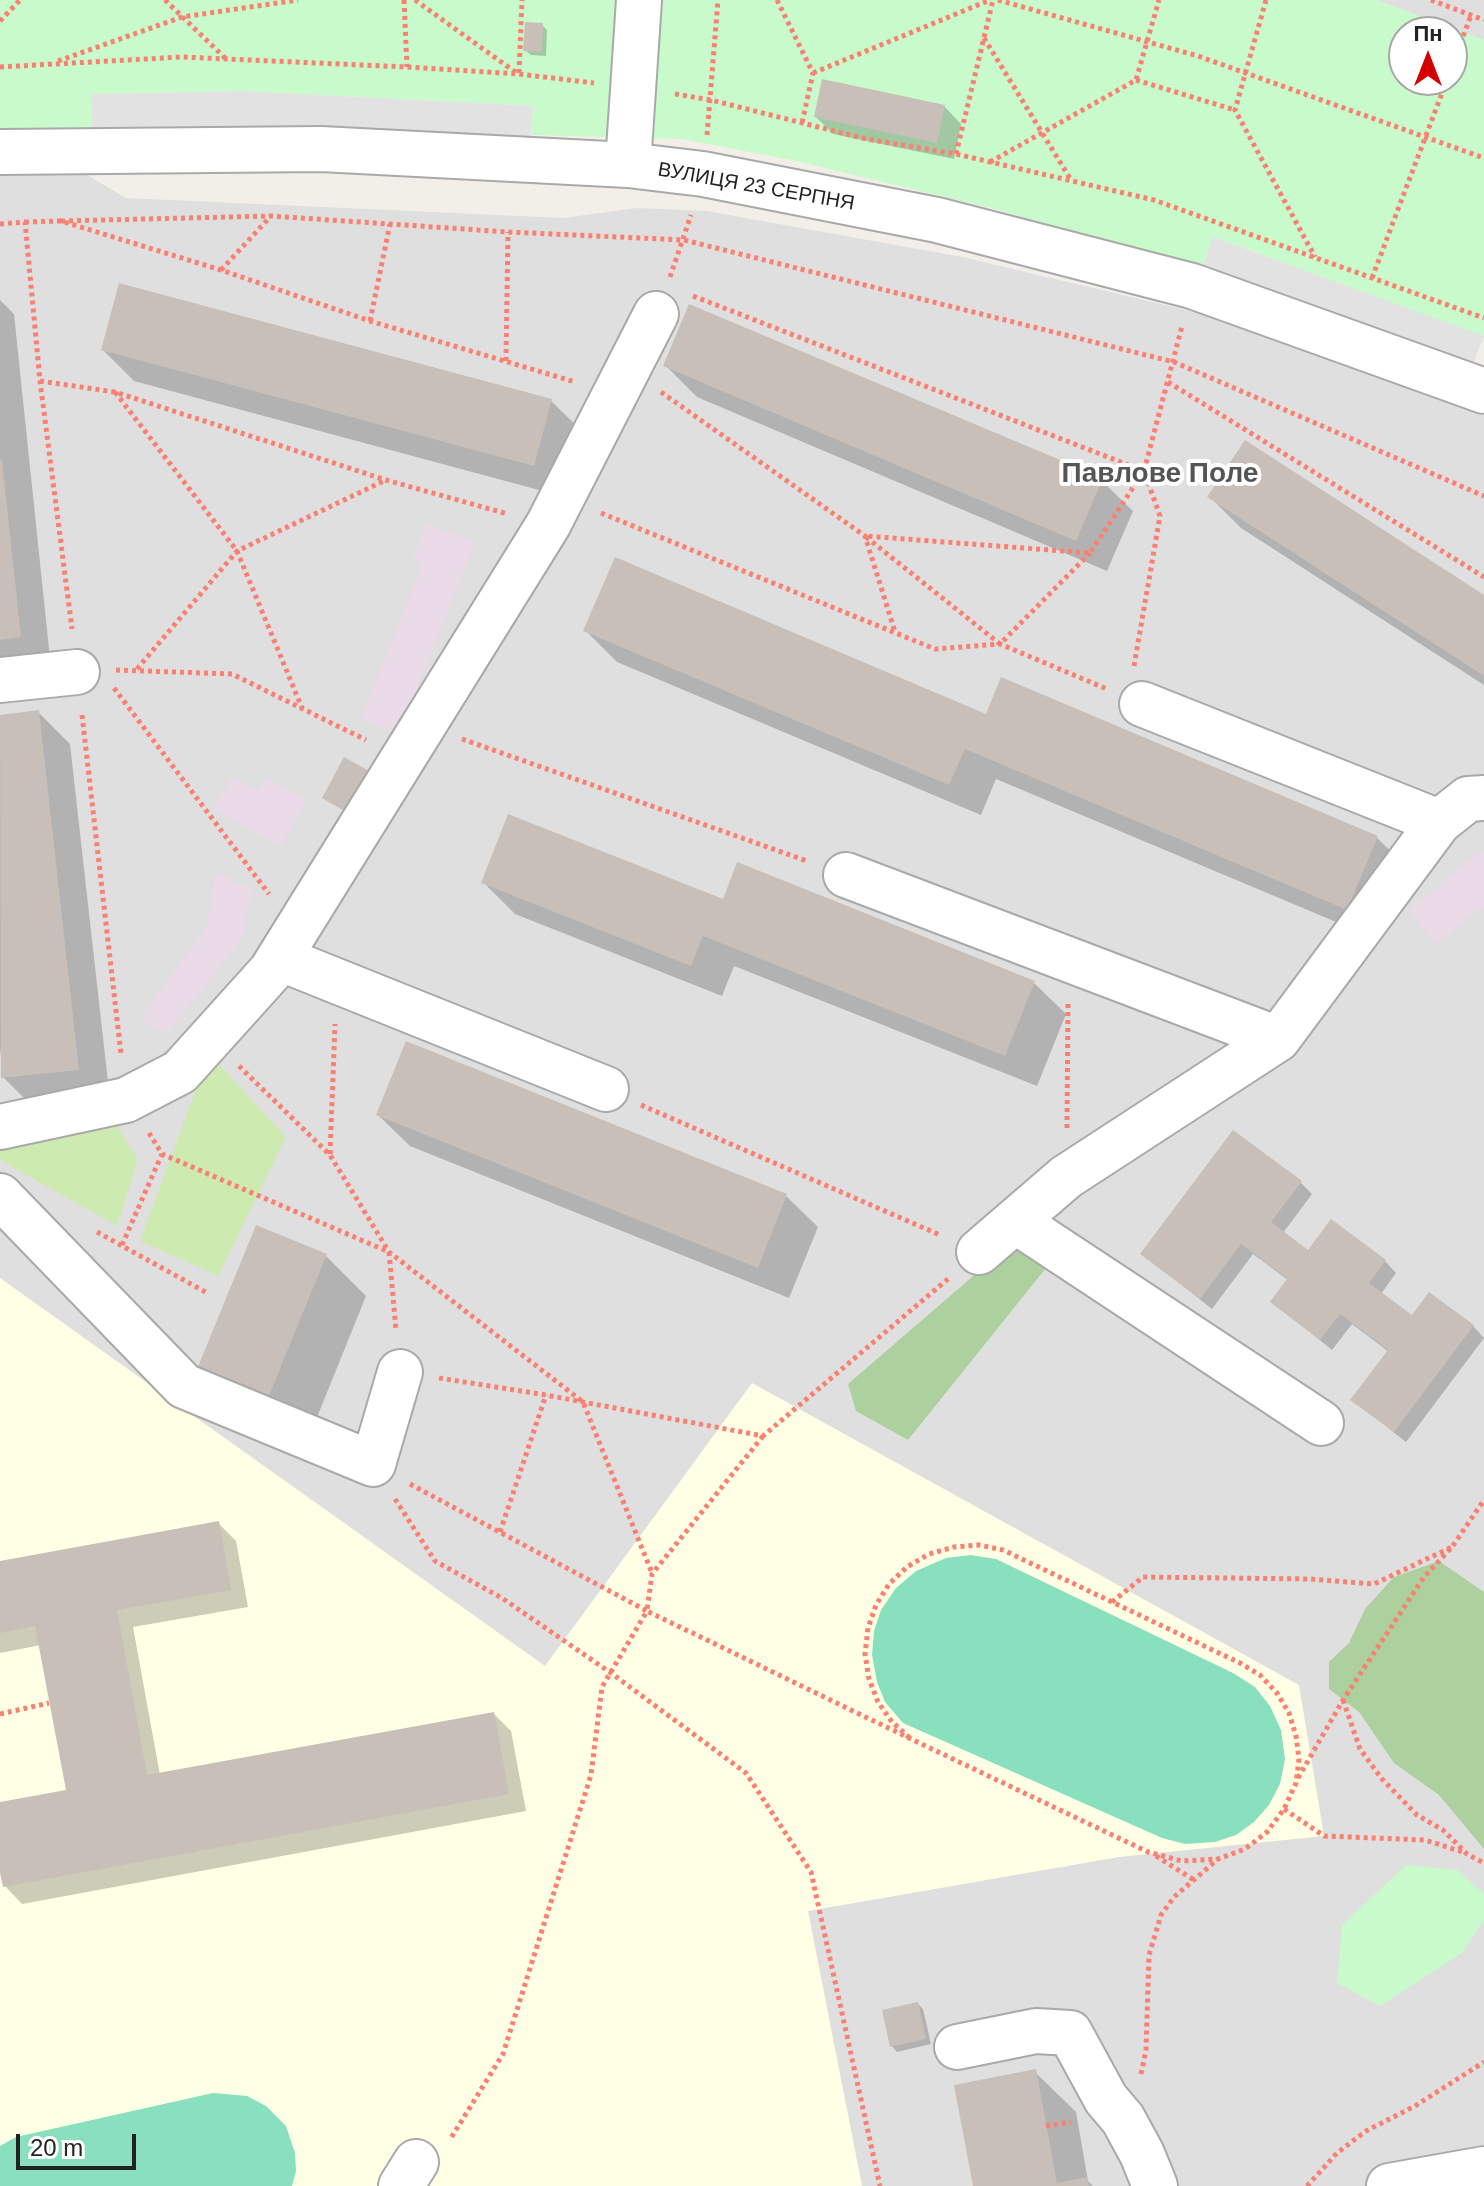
<!DOCTYPE html>
<meta charset="utf-8">
<style>
body{margin:0}
#map{position:relative;width:1484px;height:2186px;overflow:hidden;background:#f2efe9;font-family:Helvetica,sans-serif}
canvas{display:block}
.north{position:absolute;left:1388px;top:16px;width:80px;height:80px;box-sizing:border-box;background:#fff;border:2px solid #a7a7a7;border-radius:50%;rotate:0deg;font-size:22px;font-weight:700;line-height:32px;text-align:center;color:#222}
.north::after{content:'';display:block;margin:auto;width:28px;height:36px;background:#d40000;clip-path:polygon(50% 0,100% 100%,50% 72%,0 100%)}
.scale{position:absolute;left:16px;top:2134px;width:120px;height:36px;box-sizing:border-box;border:4px solid #222;border-top:0;padding-left:10px;font-size:24px;line-height:28px;white-space:nowrap;color:#222;-webkit-text-stroke:6px #fff;paint-order:stroke}
</style>
<div id="map">
<canvas width="1484" height="2186"></canvas>
<div class="north">Пн</div>
<div class="scale">20 m</div>
</div>
<script>
const ctx = document.querySelector('canvas').getContext('2d');
ctx.lineJoin = 'round';
function paint(path, color) {
  ctx.fillStyle = color;
  ctx.fill(path, 'evenodd');
}
function toPath(rows) {
  const path = new Path2D();
  for (const r of rows) {
    path.moveTo(r[0], r[1]);
    for (let i = 2; i < r.length; i += 2) path.lineTo(r[i], r[i + 1]);
  }
  return path;
}
function stroke(path, color, width, dash) {
  ctx.strokeStyle = color;
  ctx.lineWidth = width;
  ctx.lineCap = dash ? 'butt' : 'round';
  ctx.setLineDash(dash || []);
  ctx.stroke(path);
}
function write(font, color, halo, rows, align = 'center') {
  ctx.font = font + ' Helvetica,sans-serif';
  ctx.lineWidth = 8;
  ctx.setLineDash([]);
  ctx.textBaseline = 'middle';
  ctx.strokeStyle = halo;
  ctx.fillStyle = color;
  for (const [text, x, y, turn = 0] of rows) {
    ctx.save();
    ctx.translate(x, y);
    ctx.rotate((+turn || 0) * Math.PI / 180);
    ctx.textAlign = isNaN(turn) ? turn : align;
    if (halo) ctx.strokeText(text, 0, 0);
    ctx.fillText(text, 0, 0);
    ctx.restore();
  }
}
const residential = toPath([
 [1376,0,1484,0,1484,40],
 [60,159,126,198,563,218,637,208,707,211,962,257,1203,314,1484,416,1484,2186,0,2186,0,165]
]);
const industrial = toPath([
 [427,523,474,543,398,734,361,719,423,564,413,559],
 [232,776,259,791,267,778,306,799,281,846,214,810],
 [1484,849,1484,905,1436,944,1409,910],
 [216,873,252,889,241,940,167,1033,140,1019,206,928]
]);
const education = toPath([
 [0,1278,545,1666,752,1383,1299,1685,1324,1836,1119,1857,808,1911,862,2186,0,2186]
]);
const grass = toPath([
 [209,1054,286,1137,218,1276,140,1241],
 [112,1119,138,1159,117,1226,0,1160,0,1142]
]);
const forest = toPath([
 [1015,1240,1050,1263,908,1440,856,1411,848,1384],
 [1439,1561,1484,1592,1484,1849,1439,1795,1394,1763,1359,1712,1329,1689,1329,1662,1349,1643,1365,1609,1394,1577]
]);
const park = toPath([
 [0,0,1376,0,1484,40,1484,337,1214,237,1201,271,999,210,796,161,682,139,531,135,533,106,244,91,91,94,92,132,0,135],
 [1404,32,1452,32,1452,80,1404,80],
 [1406,1865,1457,1870,1484,1894,1484,1920,1462,1953,1380,2006,1337,1983,1342,1925]
]);
const pitch = toPath([
 [970,1555,996,1559,1233,1673,1255,1687,1270,1706,1281,1730,1285,1759,1280,1784,1269,1805,1254,1822,1236,1835,1215,1842,1185,1844,1162,1838,903,1723,885,1702,877,1682,872,1655,874,1631,881,1610,896,1588,916,1571,946,1558],
 [213,2093,247,2096,266,2106,286,2126,295,2153,296,2171,292,2186,0,2186,0,2146,16,2137]
]);
const parking = toPath([
 [244,91,533,106,530,142,244,127,92,132,91,94],
 [1213,237,1484,336,1470,371,1201,271]
]);
const shadow = toPath([
 [542,25,547,30,546,56,531,55,525,50],
 [944,106,961,124,954,159,833,134,816,117],
 [0,300,14,314,51,668,0,674],
 [103,350,551,401,583,432,565,497,134,381],
 [665,365,1101,480,1133,511,1107,571,697,397],
 [1210,497,1484,597,1484,685,1241,528],
 [586,631,987,716,1002,679,1377,838,1409,869,1379,940,996,779,981,815,617,662],
 [38,712,70,744,110,1100,35,1109,3,1077,0,1048,0,717],
 [483,882,1034,983,1066,1014,1037,1086,734,966,722,996,515,914],
 [407,1044,786,1196,818,1227,789,1298,410,1146,378,1115],
 [1300,1182,1312,1194,1283,1233,1309,1253,1385,1261,1396,1273,1381,1294,1412,1318,1473,1326,1484,1338,1406,1442,1353,1400,1389,1352,1352,1324,1332,1350,1273,1302,1289,1281,1253,1254,1212,1309,1143,1254],
 [326,1256,366,1296,307,1442,237,1413],
 [218,1523,236,1541,248,1607,133,1627,160,1775,494,1714,511,1731,526,1811,22,1904,5,1886,0,1862,0,1804,68,1792,41,1645,0,1653,0,1563],
 [918,2004,923,2009,931,2044,897,2052,892,2046],
 [1035,2072,1076,2112,1088,2181,1093,2186,975,2186]
]);
const building = toPath([
 [525,22,543,23,542,52,523,51],
 [822,79,945,105,937,143,814,117],
 [119,283,552,399,534,466,101,350],
 [689,304,1103,478,1076,541,663,366],
 [1245,440,1484,595,1484,676,1207,497],
 [0,460,2,460,21,637,0,640],
 [615,557,986,714,1001,677,1378,836,1347,910,965,749,949,785,583,631],
 [39,710,79,1070,1,1078,0,715],
 [344,757,371,772,348,813,322,798],
 [508,814,723,899,737,862,1035,981,1005,1056,703,936,691,966,481,883],
 [406,1041,787,1194,758,1268,376,1115],
 [1233,1130,1302,1181,1271,1222,1308,1250,1331,1219,1386,1260,1369,1283,1412,1315,1429,1292,1474,1325,1394,1432,1350,1400,1388,1350,1340,1314,1320,1340,1270,1302,1287,1279,1241,1244,1200,1299,1140,1254],
 [256,1225,327,1254,266,1403,195,1374],
 [219,1521,231,1590,117,1610,147,1775,494,1712,509,1794,3,1887,0,1873,0,1802,66,1790,35,1626,0,1633,0,1561],
 [918,2002,926,2039,890,2047,882,2010],
 [1036,2069,1057,2183,1087,2177,1089,2186,973,2186,954,2085]
]);
const path = toPath([
 [165,0,225,58],
 [404,0,407,67],
 [415,0,518,74],
 [777,0,813,73,802,123],
 [998,0,1198,56,1484,158],
 [1266,0,1235,110,1315,257],
 [1431,0,1484,20],
 [0,21,20,0],
 [984,38,1071,180],
 [58,61,182,17,298,0],
 [1452,66,1471,15],
 [0,67,182,57,407,67,519,74,594,83],
 [519,73,522,0],
 [813,73,990,0],
 [1136,80,1235,110],
 [675,94,711,100,866,139,956,154,1154,200,1484,318],
 [707,135,718,0],
 [956,154,993,0],
 [990,162,1136,80,1159,0],
 [61,221,271,216,508,232,684,240,1174,362,1484,496],
 [25,222,61,221,221,270,370,321,575,382],
 [0,224,25,222,40,381,72,629],
 [221,270,271,216],
 [670,277,691,215],
 [1372,278,1447,80],
 [693,296,1144,471,1090,553,865,536],
 [370,321,390,224],
 [506,361,508,232],
 [40,381,115,392,386,480,508,514],
 [1168,382,1484,577],
 [115,392,237,551,302,708],
 [661,392,865,536,895,632],
 [601,513,935,649,1000,644,1107,689],
 [866,537,1000,644,1090,553],
 [1134,666,1160,516,1144,471,1182,326],
 [137,669,237,551,386,480],
 [116,670,232,674,366,740],
 [114,688,269,894],
 [82,715,121,1054],
 [462,739,807,861],
 [239,1066,330,1155,389,1252,583,1402,652,1573],
 [641,1105,940,1235],
 [1067,1128,1068,1002],
 [149,1133,162,1154,389,1252,396,1330],
 [330,1154,335,1024],
 [97,1232,209,1294],
 [122,1245,162,1154],
 [439,1378,546,1395,763,1436,949,1278],
 [763,1436,652,1574,647,1611,911,1739,1148,1852,1182,1861,1218,1859,1245,1849,1267,1832,1284,1809,1296,1783,1299,1759,1296,1736,1289,1713,1277,1693,1260,1675,1240,1663,1003,1550,979,1545,954,1547,929,1554,907,1567,889,1584,876,1605,868,1628,865,1654,869,1679,878,1702,892,1722,911,1739],
 [410,1484,647,1611,602,1687,591,1775,503,2054,451,2138],
 [395,1499,435,1561,502,1598,611,1673,746,1773,811,1872,880,2186],
 [500,1532,546,1395],
 [1112,1602,1143,1577,1310,1579,1374,1584,1452,1547],
 [1343,1700,1360,1749,1382,1779,1417,1815,1443,1830,1467,1854,1484,1863],
 [0,1714,49,1703],
 [1298,1778,1343,1700,1424,1577,1452,1547,1484,1500],
 [1284,1809,1324,1836,1425,1840,1466,1853],
 [1156,1856,1194,1880],
 [1141,2074,1146,2050,1149,1955,1161,1915,1174,1897,1218,1859],
 [1046,2126,1071,2122],
 [1307,2186,1337,2153,1366,2131,1415,2106,1484,2062]
]);
const minor = toPath([
 [0,152,321,149,628,165,703,174,937,220,1192,286,1484,391],
 [628,165,639,0],
 [0,680,77,672],
 [1142,704,1439,822],
 [846,875,1278,1039],
 [279,958,606,1089],
 [0,1127,126,1100,180,1072,271,971,548,525,656,314],
 [0,1196,184,1386,373,1464,400,1372],
 [1015,1221,1321,1423],
 [979,1252,1066,1177,1278,1039,1439,822,1468,799,1484,798],
 [957,2047,1036,2031,1070,2033,1106,2099,1123,2119,1142,2154,1155,2186],
 [401,2186,416,2162],
 [1389,2186,1484,2169]
]);
const streetNames = [
 ["ВУЛИЦЯ 23 СЕРПНЯ",756,187,10]
];
const districtNames = [
 ["Павлове Поле",1160,474]
];
paint(residential, '#e0dfdf');
paint(industrial, '#ebdbe8');
paint(education, '#ffffe5');
paint(grass, '#cdebb0');
paint(forest, '#add19e');
paint(park, '#c8facc');
paint(pitch, '#88e0be');
paint(parking, '#e2e2e2');
paint(shadow, '#0003');
paint(building, '#c7bfb8');
stroke(minor, '#a9a9a9', 48);
stroke(path, '#fa8072', 5, [4, 4]);
stroke(minor, '#fff', 44);
write('20px', '#222', '#fff', streetNames);
write('bold 28px', '#555', '#fff', districtNames);
</script>
